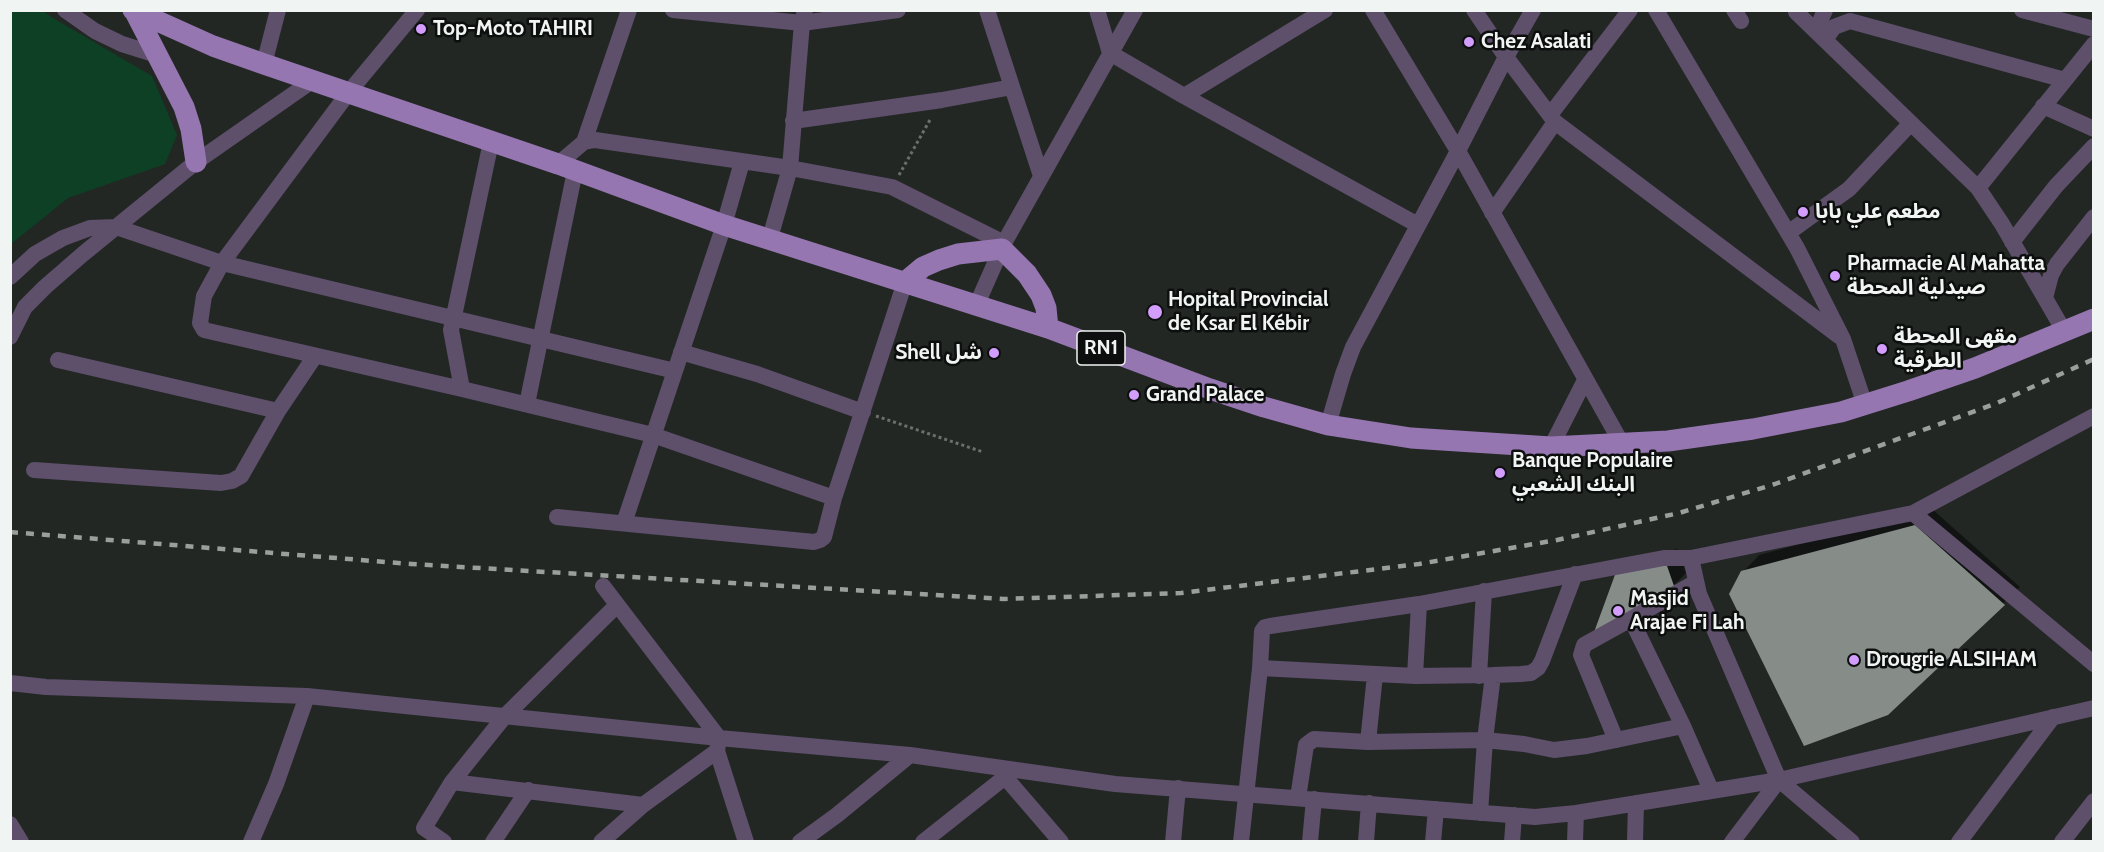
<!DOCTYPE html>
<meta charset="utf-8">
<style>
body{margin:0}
#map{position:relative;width:2104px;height:852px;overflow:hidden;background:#222724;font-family:Cabin,sans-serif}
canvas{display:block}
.frame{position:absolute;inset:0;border:12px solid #f0f4f2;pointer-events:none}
</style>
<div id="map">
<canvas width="2104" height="852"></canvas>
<div class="frame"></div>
</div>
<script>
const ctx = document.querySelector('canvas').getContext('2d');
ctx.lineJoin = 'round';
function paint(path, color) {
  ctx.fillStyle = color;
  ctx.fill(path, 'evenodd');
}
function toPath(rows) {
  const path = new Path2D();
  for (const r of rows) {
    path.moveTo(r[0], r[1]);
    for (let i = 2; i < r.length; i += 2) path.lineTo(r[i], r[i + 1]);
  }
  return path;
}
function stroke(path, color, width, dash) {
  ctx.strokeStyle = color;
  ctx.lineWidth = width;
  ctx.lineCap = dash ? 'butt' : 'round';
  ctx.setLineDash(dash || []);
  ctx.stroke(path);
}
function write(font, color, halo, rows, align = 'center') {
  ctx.font = font + ' Cabin,"Noto Sans Arabic",sans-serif';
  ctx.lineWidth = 5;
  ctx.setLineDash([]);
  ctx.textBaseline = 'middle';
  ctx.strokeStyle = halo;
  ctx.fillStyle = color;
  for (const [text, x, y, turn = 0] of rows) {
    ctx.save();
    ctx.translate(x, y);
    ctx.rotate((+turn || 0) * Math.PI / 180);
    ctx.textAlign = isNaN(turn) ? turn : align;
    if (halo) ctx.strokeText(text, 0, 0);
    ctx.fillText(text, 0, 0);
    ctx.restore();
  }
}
const green = toPath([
 [11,10,43,11,53,18,152,76,177,135,165,164,68,198,11,244]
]);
const shadow = toPath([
 [1932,509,2020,587,1887,714,1743,572,1759,555],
 [1677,549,1686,573,1674,585,1630,560]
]);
const building = toPath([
 [1915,525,2005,605,1888,715,1804,746,1729,594,1741,571],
 [1665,560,1674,586,1593,635,1616,572]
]);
const path = toPath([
 [899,175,931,118],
 [876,416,983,452]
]);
const minor = toPath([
 [65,10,95,31,122,44,157,55],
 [417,10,349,92,222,263,204,296,200,323,204,330,462,389,653,435,834,498],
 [673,10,802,23,898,10],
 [987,10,1041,176],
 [1097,10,1110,53,1184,96,1325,10],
 [1373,10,1458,151,1622,444],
 [1474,10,1506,57,1533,10],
 [1656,10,1797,248,1843,339,1865,405],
 [1734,10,1741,21],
 [2022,10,2094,29],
 [1796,12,1978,188,2002,224,2064,331],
 [1816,31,1825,10],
 [1825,40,1834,27,1850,21,2065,80],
 [264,64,278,10],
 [1184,96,1418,225],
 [2043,106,2094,129],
 [1550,115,1630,10],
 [793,121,942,100,1012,87],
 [1555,122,1839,336],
 [584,142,629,10],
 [558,164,584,142,595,140,790,168,892,187,1004,243],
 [1978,188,2094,44],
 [1788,233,1849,189,1911,123],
 [770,238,790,168,802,23,805,10],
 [2012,242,2056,186,2094,146],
 [10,277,35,254,63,238,90,228,116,227,222,263,675,371],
 [2045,298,2051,275,2057,264,2094,217],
 [977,304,1004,243,1135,10],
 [10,337,25,307,45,287,83,254,196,162,312,81],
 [681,352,757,374,863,412],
 [58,360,278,411],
 [462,389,451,330,491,142],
 [527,404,575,171],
 [1328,425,1343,374,1353,347,1458,151,1506,57,1555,122,1492,213],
 [1551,447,1585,380],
 [34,470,221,483,232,481,241,476,278,411,315,356],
 [1913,513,2094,664],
 [557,517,814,542,820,540,824,537,834,498,905,282],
 [624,523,724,225,742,162],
 [1696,582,1631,619,1683,726,1711,790],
 [603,586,719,738,717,751,746,842],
 [1260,668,1262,631,1265,627,1270,626,1419,604,1664,558,1691,558],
 [1493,675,1521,674,1531,673,1538,668,1542,661,1575,574],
 [1415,676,1419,604],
 [1479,676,1484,591],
 [10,683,46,687,307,696],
 [1616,740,1581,655,1584,645,1631,619],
 [1368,742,1375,675],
 [1005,777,1061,842],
 [452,782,643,805],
 [1298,798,1306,745,1314,739,1368,742,1485,740,1524,744,1554,750,1587,746,1683,726],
 [10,824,21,842],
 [251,842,276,784,307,696,719,738,910,755,1115,784,1535,817,1576,813,1779,780,2094,708],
 [444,842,424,828,452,782,505,716,617,605],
 [493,842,528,790],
 [601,842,643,805,717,751],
 [800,842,837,815,910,755],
 [923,842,1014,770],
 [1173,842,1178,788],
 [1241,842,1260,668,1415,676,1493,675,1485,740,1480,813],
 [1310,842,1314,799],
 [1366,842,1369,803],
 [1433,842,1436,809],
 [1512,842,1514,815],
 [1575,842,1576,813],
 [1635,842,1636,803],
 [1732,842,1779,780],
 [1852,842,1779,780,1699,594,1691,558,1913,513,2094,416],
 [1959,842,2053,717],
 [2062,842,2094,801]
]);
const major = toPath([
 [133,10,213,46,264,64,558,164,724,225,1048,328,1210,389,1264,407,1328,425,1411,438,1551,447,1668,441,1753,429,1841,412,1908,391,1975,368,2094,319],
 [135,12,184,107,191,129,196,162],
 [905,282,923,267,939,260,958,254,1002,249,1027,274,1041,295,1046,308,1048,328]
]);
const rail = toPath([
 [10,532,411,564,1004,599,1181,593,1419,564,1557,540,1679,513,1775,484,1997,403,2094,359]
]);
const markers = [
 [421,29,6,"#d29dfd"],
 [1469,42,6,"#d29dfd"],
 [1803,212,6,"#d29dfd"],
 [1835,276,6,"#d29dfd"],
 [1155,312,8,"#d29dfd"],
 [1882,349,6,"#d29dfd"],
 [994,353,6,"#d29dfd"],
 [1134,395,6,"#d29dfd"],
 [1500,473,6,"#d29dfd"],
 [1618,611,6,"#d29dfd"],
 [1854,660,6,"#d29dfd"]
];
const shields = [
 [1101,348,48]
];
const shieldNames = [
 ["RN1",1101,348]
];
const poiNames = [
 ["Top-Moto TAHIRI",433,29],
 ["Chez Asalati",1481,42],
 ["مطعم علي بابا",1815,212],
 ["Pharmacie Al Mahatta",1847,264],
 ["صيدلية المحطة",1847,288],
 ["Hopital Provincial",1168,300],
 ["de Ksar El Kébir",1168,324],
 ["مقهى المحطة",1894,337],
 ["الطرقية",1894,361],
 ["Shell شل",982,353,"right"],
 ["Grand Palace",1146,395],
 ["Banque Populaire",1512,461],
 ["البنك الشعبي",1512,485],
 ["Masjid",1630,599],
 ["Arajae Fi Lah",1630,623],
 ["Drougrie ALSIHAM",1866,660]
];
paint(green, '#0e4026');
paint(shadow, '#0007');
paint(building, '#868d88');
stroke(path, '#6b706d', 3, [3, 3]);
stroke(minor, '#5e4f6b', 16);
stroke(major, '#9676b1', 21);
stroke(rail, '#9a9f9c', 4.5, [8, 8]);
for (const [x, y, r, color] of markers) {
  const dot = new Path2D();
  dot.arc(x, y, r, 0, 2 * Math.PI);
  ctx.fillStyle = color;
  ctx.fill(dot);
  stroke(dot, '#0d0f0e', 2);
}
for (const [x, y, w] of shields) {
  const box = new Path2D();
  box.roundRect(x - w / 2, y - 17, w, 34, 4.5);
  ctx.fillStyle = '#0d0f0e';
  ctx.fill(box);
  stroke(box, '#f0f4f2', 1.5);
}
write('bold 20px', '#f0f4f2', null, shieldNames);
write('bold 21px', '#f0f4f2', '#0d0f0e', poiNames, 'left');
</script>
